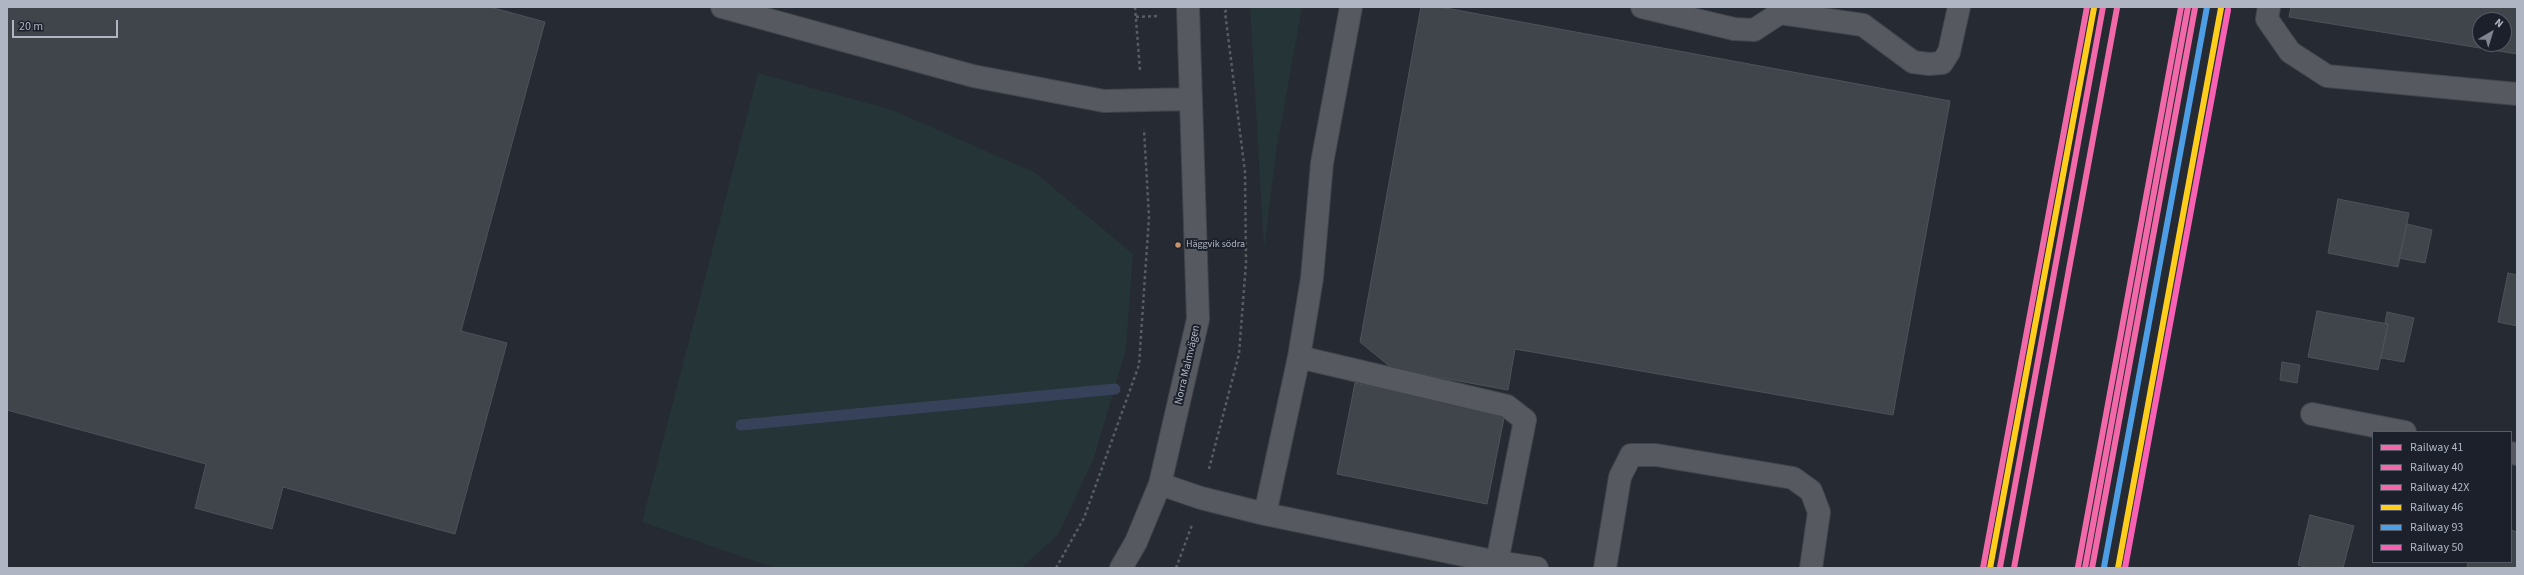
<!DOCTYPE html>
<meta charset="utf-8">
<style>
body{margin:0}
#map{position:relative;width:2524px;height:575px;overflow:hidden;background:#262a32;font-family:"Source Sans 3",sans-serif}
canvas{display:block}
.frame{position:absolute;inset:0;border:8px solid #b0b5c3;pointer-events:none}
.legend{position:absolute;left:2372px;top:431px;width:140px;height:132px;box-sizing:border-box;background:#1b202b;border:1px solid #575c68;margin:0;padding:5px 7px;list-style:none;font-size:12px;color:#b0b5c3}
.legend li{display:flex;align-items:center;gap:8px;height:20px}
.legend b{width:20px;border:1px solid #575c68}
.north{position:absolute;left:2472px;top:12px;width:40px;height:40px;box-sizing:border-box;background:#1b202b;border:1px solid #575c68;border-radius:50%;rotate:38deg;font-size:11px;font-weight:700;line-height:16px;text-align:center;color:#b0b5c3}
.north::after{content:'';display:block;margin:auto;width:14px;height:18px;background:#808490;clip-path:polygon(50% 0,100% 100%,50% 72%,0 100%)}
.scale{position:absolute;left:12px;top:20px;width:106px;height:18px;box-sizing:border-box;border:2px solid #b0b5c3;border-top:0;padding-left:5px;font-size:12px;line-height:14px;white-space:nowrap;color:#b0b5c3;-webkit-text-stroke:3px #1b202b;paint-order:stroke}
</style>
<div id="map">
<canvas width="2524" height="575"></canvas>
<div class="frame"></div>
<ul class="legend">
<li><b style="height:5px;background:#f269a9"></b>Railway 41</li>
<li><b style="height:5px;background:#f269a9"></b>Railway 40</li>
<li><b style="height:5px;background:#f269a9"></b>Railway 42X</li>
<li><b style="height:5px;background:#ffce1d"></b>Railway 46</li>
<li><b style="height:5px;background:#4d9ee5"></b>Railway 93</li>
<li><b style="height:5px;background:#f860b3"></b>Railway 50</li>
</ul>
<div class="north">N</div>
<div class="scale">20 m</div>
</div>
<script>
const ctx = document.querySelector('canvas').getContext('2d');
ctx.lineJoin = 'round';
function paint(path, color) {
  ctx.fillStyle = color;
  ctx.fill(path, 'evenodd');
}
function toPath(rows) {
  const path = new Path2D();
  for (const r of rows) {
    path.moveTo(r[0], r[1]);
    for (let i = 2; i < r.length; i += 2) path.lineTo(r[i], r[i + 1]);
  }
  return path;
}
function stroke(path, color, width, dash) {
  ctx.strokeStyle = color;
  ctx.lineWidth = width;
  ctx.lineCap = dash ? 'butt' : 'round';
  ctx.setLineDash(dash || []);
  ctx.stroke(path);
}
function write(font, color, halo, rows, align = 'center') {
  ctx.font = font + ' "Source Sans 3",sans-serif';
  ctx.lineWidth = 4;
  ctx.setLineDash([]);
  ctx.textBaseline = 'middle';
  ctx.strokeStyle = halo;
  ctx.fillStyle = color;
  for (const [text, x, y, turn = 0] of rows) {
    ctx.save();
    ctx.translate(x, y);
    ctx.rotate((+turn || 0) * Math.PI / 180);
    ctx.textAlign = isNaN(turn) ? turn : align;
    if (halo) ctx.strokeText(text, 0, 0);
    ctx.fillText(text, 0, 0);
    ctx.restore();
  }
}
const green = toPath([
 [1250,7,1302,7,1276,152,1264,249],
 [758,73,892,110,1034,172,1133,254,1126,349,1094,458,1058,535,1021,568,775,568,642,522]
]);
const stream = toPath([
 [741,425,1115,389]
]);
const building = toPath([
 [7,7,490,7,545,22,461,331,507,343,455,534,283,487,272,529,195,508,206,464,7,410,7,7],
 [1421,7,1440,7,1950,101,1893,415,1515,349,1508,390,1393,369,1360,342,1421,7],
 [2291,7,2517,7,2517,54,2289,17,2291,7],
 [2480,20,2504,20,2504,44,2480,44,2480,20],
 [2338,199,2409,213,2398,267,2328,253,2338,199],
 [2407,224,2432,230,2425,263,2399,258,2407,224],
 [2508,273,2517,275,2517,326,2498,322,2508,273],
 [2317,311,2388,324,2378,370,2308,357,2317,311],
 [2387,312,2414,318,2404,362,2381,358,2388,324,2385,323,2387,312],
 [2282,362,2300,365,2297,383,2280,380,2282,362],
 [1355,383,1505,413,1487,504,1337,474,1355,383],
 [2310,515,2354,526,2343,568,2308,568,2298,565,2310,515],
 [2511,530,2517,532,2517,568,2467,568,2468,562,2511,562,2511,530]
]);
const path = toPath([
 [1135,7,1140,70],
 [1136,17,1158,16],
 [1209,469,1239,354,1246,263,1245,172,1225,12,1229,7],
 [1056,568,1084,518,1139,365,1149,217,1144,129],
 [1176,568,1192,525]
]);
const minor = toPath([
 [722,7,973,76,1104,101,1191,99],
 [1642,7,1734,29,1754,30,1780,13,1863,25,1913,62,1929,64,1942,63,1949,52,1959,7],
 [2269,7,2267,19,2290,52,2327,76,2517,94],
 [1299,357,1507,406,1525,420,1497,562],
 [2312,414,2405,432],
 [2511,453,2517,454],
 [1160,484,1201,498,1265,514,1497,562,1537,568],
 [1265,514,1299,357,1312,278,1322,163,1351,7],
 [1121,568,1136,542,1160,484,1198,319,1188,7],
 [1605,568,1620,477,1631,455,1656,455,1793,478,1811,491,1819,512,1811,568]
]);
const rail1 = toPath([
 [1983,568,2087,7],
 [2085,568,2188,7]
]);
const rail2 = toPath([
 [2014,568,2117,8],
 [2092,568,2195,8]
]);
const rail3 = toPath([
 [2000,567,2103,7],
 [2078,567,2181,7]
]);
const rail4 = toPath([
 [1990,568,2094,8],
 [2118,568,2221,8]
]);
const rail5 = toPath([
 [2104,567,2207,7]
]);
const rail6 = toPath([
 [2125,568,2228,10]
]);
const markers = [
 [1178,245,3.5,"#c7916a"]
];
const busNames = [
 ["Häggvik södra",1186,245]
];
const streetNames = [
 ["Norra Malmvägen",1188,365,-77]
];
paint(green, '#253437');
stroke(stream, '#37425a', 11);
paint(building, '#40444b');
stroke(building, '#4e5259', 1);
stroke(minor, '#42454b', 24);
stroke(path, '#5a5c63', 2.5, [3, 3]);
stroke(minor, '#575960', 22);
stroke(rail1, '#f269a9', 6);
stroke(rail2, '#f269a9', 6);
stroke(rail3, '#f269a9', 6);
stroke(rail4, '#ffce1d', 6);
stroke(rail5, '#4d9ee5', 6);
stroke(rail6, '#f860b3', 6);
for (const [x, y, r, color] of markers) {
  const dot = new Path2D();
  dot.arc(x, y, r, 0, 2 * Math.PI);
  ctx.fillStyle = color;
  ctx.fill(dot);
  stroke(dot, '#1b202b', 1.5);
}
write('10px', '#b0b5c3', '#1b202b', busNames, 'left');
write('11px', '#b0b5c3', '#1b202b', streetNames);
</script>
